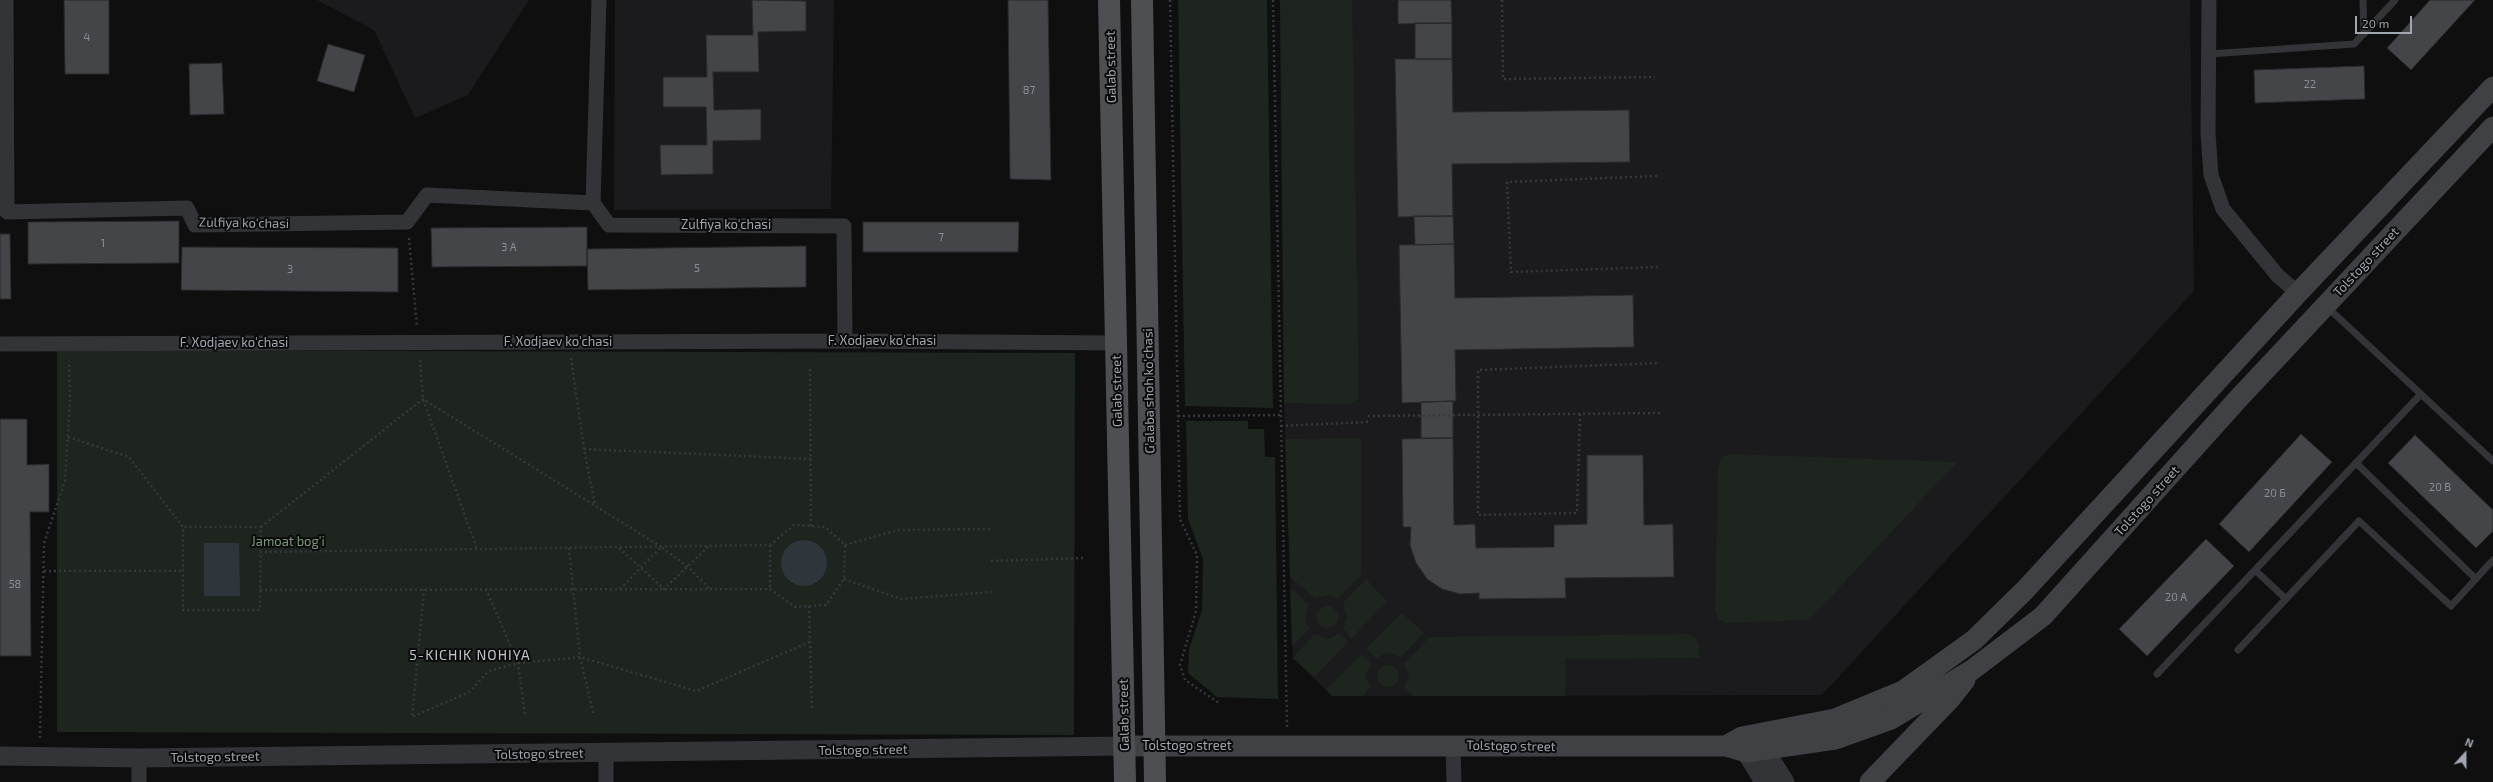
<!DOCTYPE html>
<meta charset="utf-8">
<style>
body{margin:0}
#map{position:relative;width:2493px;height:782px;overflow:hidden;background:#0f0f10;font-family:"Exo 2",sans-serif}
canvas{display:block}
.north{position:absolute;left:2445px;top:734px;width:40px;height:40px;-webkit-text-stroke:3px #0a0a0b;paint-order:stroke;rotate:21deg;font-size:11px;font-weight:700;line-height:16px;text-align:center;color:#a1a7b0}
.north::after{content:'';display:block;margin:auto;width:14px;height:18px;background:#a1a7b0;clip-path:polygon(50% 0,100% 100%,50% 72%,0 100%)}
.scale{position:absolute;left:2355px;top:16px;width:57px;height:18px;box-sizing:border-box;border:2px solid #a1a7b0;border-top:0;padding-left:5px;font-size:12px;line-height:14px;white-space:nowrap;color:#a1a7b0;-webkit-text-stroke:3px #0a0a0b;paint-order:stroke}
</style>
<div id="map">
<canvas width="2493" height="782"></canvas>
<div class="north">N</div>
<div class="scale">20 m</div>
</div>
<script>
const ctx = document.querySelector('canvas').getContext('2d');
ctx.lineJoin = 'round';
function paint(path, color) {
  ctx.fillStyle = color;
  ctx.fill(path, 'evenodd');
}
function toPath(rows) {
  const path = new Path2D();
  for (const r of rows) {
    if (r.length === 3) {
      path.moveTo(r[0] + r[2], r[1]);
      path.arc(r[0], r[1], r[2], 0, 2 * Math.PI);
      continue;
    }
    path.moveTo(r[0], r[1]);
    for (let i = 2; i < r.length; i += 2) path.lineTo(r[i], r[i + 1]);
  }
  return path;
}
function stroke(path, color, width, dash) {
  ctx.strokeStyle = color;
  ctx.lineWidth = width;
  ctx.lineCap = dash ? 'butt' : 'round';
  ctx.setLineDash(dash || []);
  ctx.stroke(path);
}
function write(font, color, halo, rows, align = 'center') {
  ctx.font = font + ' "Exo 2",sans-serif';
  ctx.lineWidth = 4;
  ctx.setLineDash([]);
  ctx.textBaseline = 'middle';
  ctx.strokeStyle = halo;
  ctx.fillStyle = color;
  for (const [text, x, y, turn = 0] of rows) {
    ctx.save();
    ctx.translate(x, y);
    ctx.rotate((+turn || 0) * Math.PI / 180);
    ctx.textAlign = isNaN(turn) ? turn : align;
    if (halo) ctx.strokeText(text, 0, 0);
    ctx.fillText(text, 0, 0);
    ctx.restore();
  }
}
const built = toPath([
 [317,0,529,0,468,95,415,118,374,30],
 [615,0,834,0,831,209,614,210],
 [1280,0,2190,0,2194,291,1822,695,1332,696,1293,658,1284,403]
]);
const green = toPath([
 [1178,0,1267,0,1273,408,1185,406],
 [1280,0,1352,0,1359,393,1359,398,1350,404,1284,403],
 [57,350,1075,353,1074,735,57,732],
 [1186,421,1248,421,1248,429,1264,429,1265,457,1275,457,1278,699,1217,697,1188,673,1189,649,1202,610,1203,559,1188,519],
 [1361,438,1361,575,1338,599,1329,595,1315,598,1290,577,1285,439],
 [1732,454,1957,462,1809,620,1726,623,1718,619,1715,611,1718,468,1722,457],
 [1366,579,1387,601,1352,638,1343,629,1347,617,1343,603],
 [1290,588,1309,604,1305,620,1310,629,1292,646],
 [1327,617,11],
 [1402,613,1424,633,1401,657,1387,653,1376,658,1366,649],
 [1339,633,1348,642,1314,677,1293,658,1314,634,1328,639],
 [1687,634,1695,638,1699,645,1699,658,1565,659,1565,696,1413,696,1404,688,1409,676,1404,664,1429,637],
 [1361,654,1371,663,1365,676,1370,687,1363,696,1332,696,1326,690],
 [1388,676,11]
]);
const water = toPath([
 [804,563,23],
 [204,543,239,543,240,596,204,596]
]);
const building = toPath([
 [64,0,109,0,109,74,65,74,64,0],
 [752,0,806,1,806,31,758,32,759,72,713,72,714,110,761,109,761,140,713,141,713,174,661,175,660,145,707,145,706,107,663,107,663,77,707,77,706,35,753,35,752,0],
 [1008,0,1048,0,1051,180,1010,179,1008,0],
 [1398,0,1451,0,1452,23,1398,24,1398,0],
 [2430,0,2475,0,2411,70,2387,48,2430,0],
 [1415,23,1452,23,1452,59,1415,59,1415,23],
 [328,44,365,55,354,92,317,81,328,44],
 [1395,59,1452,59,1453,112,1629,110,1630,162,1452,164,1453,216,1398,217,1395,59],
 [222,63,224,114,190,115,189,64,222,63],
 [2364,66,2365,99,2255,103,2254,70,2364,66],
 [1414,216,1453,216,1454,244,1415,245,1414,216],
 [179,221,179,263,28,264,28,222,179,221],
 [863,222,1019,222,1018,252,863,252,863,222],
 [587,227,587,266,432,267,431,228,587,227],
 [0,234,10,234,11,299,0,299,0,234],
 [1454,244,1455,298,1633,295,1634,347,1455,350,1456,401,1402,403,1399,245,1454,244],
 [806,246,806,287,588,290,587,249,806,246],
 [182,247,398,248,398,292,181,290,182,247],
 [1453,401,1453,438,1421,438,1421,402,1453,401],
 [0,419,27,419,27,465,49,464,49,512,30,512,31,656,0,656,0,419],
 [2301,434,2332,462,2249,552,2219,524,2301,434],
 [2415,435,2493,510,2493,531,2476,548,2388,463,2415,435],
 [1453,438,1454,525,1475,524,1476,548,1554,547,1554,525,1587,524,1587,455,1643,455,1644,525,1673,524,1674,577,1565,578,1566,598,1479,599,1479,593,1460,594,1442,589,1427,579,1416,563,1410,545,1411,527,1403,527,1402,439,1453,438],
 [2206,539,2234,566,2147,656,2119,629,2206,539]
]);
const path = toPath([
 [1170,0,1180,519,1197,555,1196,611,1180,665,1185,680,1219,703],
 [1273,0,1287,727],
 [1502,0,1503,79,1655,77],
 [1657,176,1507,182,1511,272,1659,267],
 [409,238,417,327],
 [571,358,584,449,595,505],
 [420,360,423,399,477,549],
 [810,369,811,526],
 [1580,414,1577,513,1478,515,1478,370,1660,363],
 [1178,416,1281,415],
 [1368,416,1661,413],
 [1281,426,1368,422],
 [68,437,129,457,183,527,183,610,260,610,261,527,183,527],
 [584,449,811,459],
 [261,527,423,399,660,546],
 [770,545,770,589],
 [845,545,898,530,991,529],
 [569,548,580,657,594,716],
 [619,548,664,589,709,546],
 [991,561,1085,558],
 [44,571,183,571],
 [844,579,901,599,992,592],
 [424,589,412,717,469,692,489,671,518,663,580,657,696,691,810,642],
 [486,589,518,663,525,716],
 [620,589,661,547,687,566,710,589],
 [260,590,770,589,795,607,826,605,844,579,845,545,825,527,794,525,770,545,260,552],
 [809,606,812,710],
 [40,738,44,543,65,481,70,401,69,361]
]);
const service = toPath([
 [2363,0,2364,34],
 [2209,54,2354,44,2395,0],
 [2327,307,2493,461],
 [2356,463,2476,579],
 [2255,570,2286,599],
 [2238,650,2359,521,2451,606,2493,560],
 [2157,674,2421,394]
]);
const minor = toPath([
 [6,0,7,212,187,208,195,225,407,222,427,195,593,203],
 [599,0,593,203,609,225,844,226,845,341],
 [2209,0,2208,133,2211,175,2223,209,2278,276,2298,293],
 [0,344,845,341,1116,343],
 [1453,746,1454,782],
 [139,758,139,782],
 [606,782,606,753]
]);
const tertiary = toPath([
 [1761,736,1764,749,1785,782],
 [1743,738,1746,752,1764,782],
 [0,756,139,758,1125,746]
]);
const secondary = toPath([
 [1125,746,1726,746,1746,752,1835,739,1891,719,1972,670,2043,616,2238,399,2493,127],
 [1726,746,1742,737,1835,719,1903,691,1974,640,2025,590,2298,293,2493,87],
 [1870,782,1950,699,1965,680]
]);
const primary = toPath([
 [1109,0,1125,782],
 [1142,0,1155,782]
]);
const numberNames = [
 ["4",87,37],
 ["22",2310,84],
 ["87",1029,90],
 ["7",941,237],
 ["1",103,243],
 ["3 А",509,247],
 ["5",697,268],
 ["3",290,269],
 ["20 В",2440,487],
 ["20 Б",2275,493],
 ["58",15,584],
 ["20 А",2176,597]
];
const streetNames = [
 ["Galab street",1111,67,-91],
 ["Zulfiya ko'chasi",244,223,1],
 ["Zulfiya ko'chasi",726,225],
 ["Tolstogo street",2366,262,-47],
 ["F. Xodjaev ko'chasi",882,341],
 ["F. Xodjaev ko'chasi",558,342],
 ["F. Xodjaev ko'chasi",234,343],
 ["Galab street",1117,391,-91],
 ["G'alaba shoh ko'chasi",1149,391,-91],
 ["Tolstogo street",2147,501,-48],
 ["Galab street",1124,715,-91],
 ["Tolstogo street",1187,746],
 ["Tolstogo street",1511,746,1],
 ["Tolstogo street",863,750,-1],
 ["Tolstogo street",539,754,-1],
 ["Tolstogo street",215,757,-1]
];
const parkNames = [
 ["Jamoat bog'i",288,542]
];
const neighbourhoodNames = [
 ["5-KICHIK NOHIYA",470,655]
];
paint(built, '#1b1b1d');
paint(green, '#1e241e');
paint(water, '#2e363b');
paint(building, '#434548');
stroke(building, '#29292c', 1);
stroke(path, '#37383c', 2.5, [2, 3]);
stroke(service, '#323437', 7);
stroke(minor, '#323437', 15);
stroke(tertiary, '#323437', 19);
stroke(secondary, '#3f4145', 21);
stroke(primary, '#4d4f53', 22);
write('11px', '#8a8e96', null, numberNames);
write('13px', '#a1a7b0', '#0a0a0b', streetNames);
write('13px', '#7b997a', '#0a0a0b', parkNames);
ctx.letterSpacing = '1px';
write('14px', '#c2c6cc', '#0a0a0b', neighbourhoodNames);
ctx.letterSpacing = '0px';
</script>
